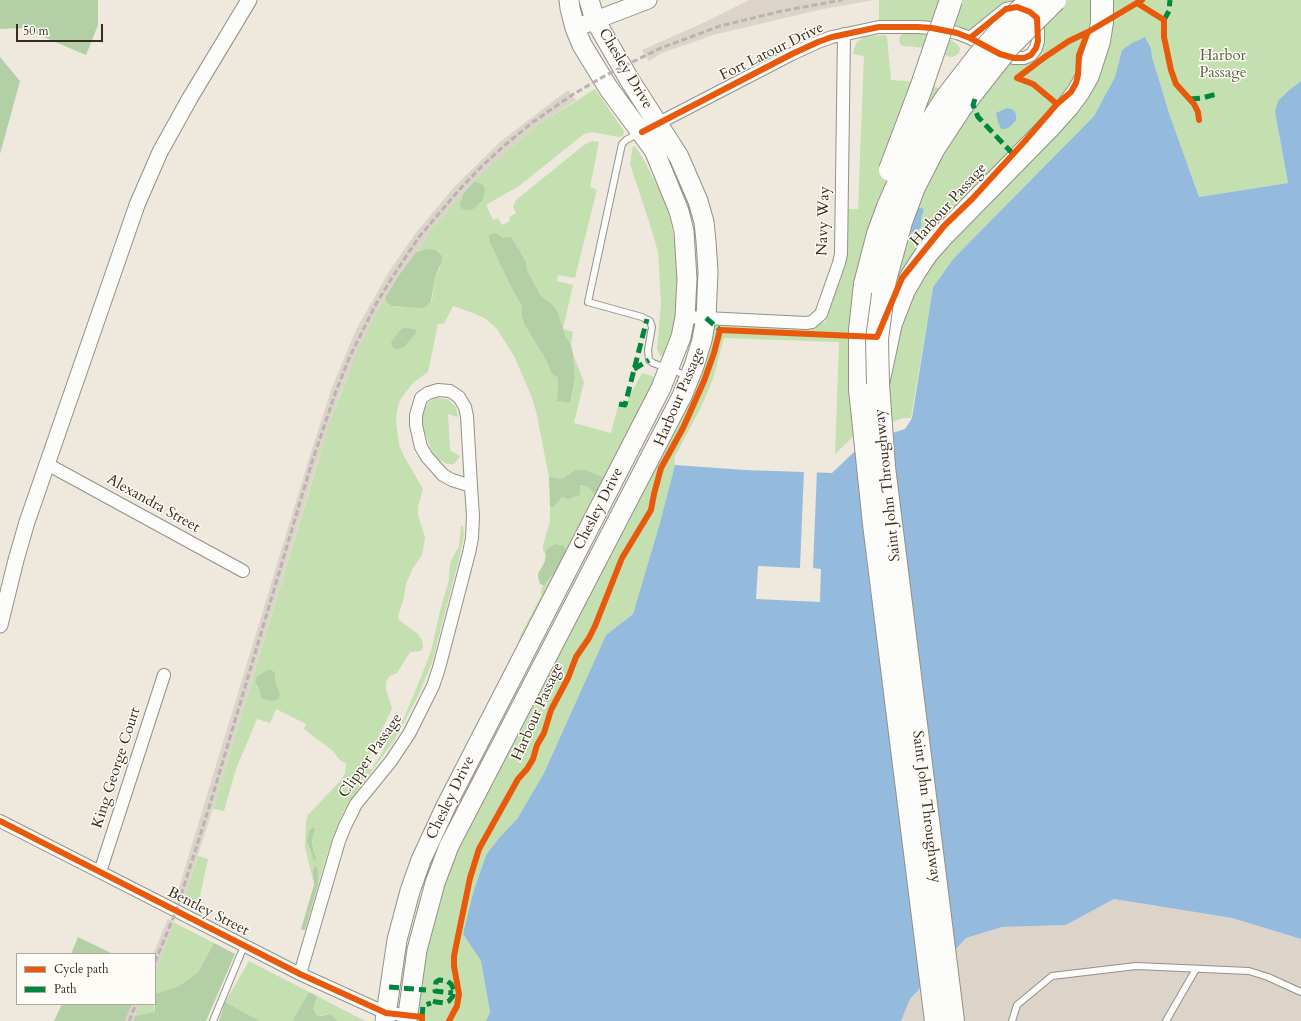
<!DOCTYPE html>
<style>
body{margin:0}
#map{position:relative;width:1301px;height:1021px;overflow:hidden;background:#eee8dd;font-family:Cardo,serif}
canvas{display:block}
.legend{position:absolute;left:16px;top:953px;width:140px;height:52px;box-sizing:border-box;background:#fdfcf7;border:1px solid #afa8a0;margin:0;padding:5px 7px;list-style:none;font-size:12px;color:#3b2a1e}
.legend li{display:flex;align-items:center;gap:8px;height:20px}
.legend b{width:20px;border:1px solid #afa8a0}
.scale{position:absolute;left:16px;top:24px;width:87px;height:18px;box-sizing:border-box;border:2px solid #3b2a1e;border-top:0;padding-left:5px;font-size:12px;line-height:14px;white-space:nowrap;color:#3b2a1e;-webkit-text-stroke:3px #fdfcf7;paint-order:stroke}
</style>
<div id="map">
<canvas width="1301" height="1021"></canvas>
<ul class="legend">
<li><b style="height:5px;background:#e8590c"></b>Cycle path</li>
<li><b style="height:5px;background:#00873e"></b>Path</li>
</ul>
<div class="scale">50 m</div>
</div>
<script>
const ctx = document.querySelector('canvas').getContext('2d');
ctx.lineJoin = 'round';
function paint(path, color) {
  ctx.fillStyle = color;
  ctx.fill(path, 'evenodd');
}
function toPath(rows) {
  const path = new Path2D();
  for (const r of rows) {
    path.moveTo(r[0], r[1]);
    for (let i = 2; i < r.length; i += 2) path.lineTo(r[i], r[i + 1]);
  }
  return path;
}
function stroke(path, color, width, dash) {
  ctx.strokeStyle = color;
  ctx.lineWidth = width;
  ctx.lineCap = dash ? 'butt' : 'round';
  ctx.setLineDash(dash || []);
  ctx.stroke(path);
}
function write(font, color, halo, rows, align = 'center') {
  ctx.font = font + ' Cardo,serif';
  ctx.lineWidth = 3;
  ctx.setLineDash([]);
  ctx.textBaseline = 'middle';
  ctx.strokeStyle = halo;
  ctx.fillStyle = color;
  for (const [text, x, y, turn = 0] of rows) {
    ctx.save();
    ctx.translate(x, y);
    ctx.rotate((+turn || 0) * Math.PI / 180);
    ctx.textAlign = isNaN(turn) ? turn : align;
    if (halo) ctx.strokeText(text, 0, 0);
    ctx.fillText(text, 0, 0);
    ctx.restore();
  }
}
const industrial = toPath([
 [749,0,874,0,823,9,713,35,662,53,649,61,642,50,703,23],
 [568,90,576,100,536,126,496,161,463,194,433,228,399,275,381,305,366,333,341,392,317,463,215,802,184,898,177,894,308,462,331,390,356,330,390,270,415,234,455,186,501,141],
 [1114,899,1232,918,1301,939,1301,1021,901,1021,910,999,966,938,1002,927,1066,925],
 [168,919,175,923,155,972,155,954,153,954],
 [132,1004,141,1004,133,1021,125,1021]
]);
const green = toPath([
 [879,0,1301,0,1301,81,1288,91,1275,112,1288,183,1199,197,1170,116,1152,57,1151,48,1147,40,1140,39,1122,50,1115,77,1094,116,954,258,933,287,911,418,904,418,868,429,855,435,835,454,839,342,724,338,713,379,701,407,674,458,675,465,659,526,633,614,606,635,544,773,517,819,499,838,486,855,473,893,463,934,481,961,490,1012,486,1021,407,1021,425,918,613,528,706,318,825,323,846,262,847,209,858,209,864,56,853,54,854,49,857,42,864,37,885,35,887,37,891,80,920,82,947,91,987,46,1031,55,1038,29,970,38,879,27],
 [907,32,933,34,951,40,958,45,960,48,959,53,953,57,950,57,928,48,903,46,900,44,899,38,903,33],
 [595,89,624,131,623,136,618,137,593,132,584,134,519,186,486,205,493,220,498,218,502,225,510,221,509,217,516,213,513,206,516,200,584,145,592,141,599,142,590,187,597,190,575,278,558,275,557,281,573,285,563,329,573,332,571,345,565,335,561,323,560,318,555,307,541,296,527,270,526,260,511,238,502,238,506,275,513,291,522,306,522,316,524,324,545,358,552,374,558,378,557,400,561,402,568,403,571,401,572,398,575,378,573,354,584,382,574,423,611,433,618,406,626,407,631,390,633,390,642,373,658,378,604,481,601,476,585,470,575,470,562,479,553,479,549,477,536,411,531,395,514,356,497,329,486,319,473,313,453,306,444,324,438,324,428,372,414,382,405,393,399,402,397,411,396,421,399,445,405,458,423,489,418,507,418,515,425,538,422,555,413,568,406,584,404,597,398,616,399,620,418,634,422,640,423,647,421,651,410,652,397,673,390,676,386,682,386,689,392,708,390,713,366,762,366,769,372,769,374,765,382,753,392,730,398,728,401,725,421,677,431,651,441,607,449,580,450,563,459,546,461,526,463,526,464,534,461,551,432,663,418,696,393,742,357,791,343,812,332,839,318,885,318,869,313,870,315,880,313,880,305,847,306,821,308,815,341,780,345,773,346,764,339,759,333,751,304,729,306,724,276,709,270,723,257,719,236,769,224,811,213,809,329,425,356,355,366,333,385,298,387,303,392,306,398,307,428,305,432,300,435,277,441,266,427,249,416,252,433,228,463,194,461,200,472,210,480,204,484,186,481,184,475,181,486,170,536,126],
 [400,330,416,332,406,344,391,342],
 [265,671,275,681,277,687,260,691,256,686,257,677],
 [312,836,313,850,316,857,312,856,308,844],
 [633,146,635,146,644,160,661,193,670,218,675,244,678,280,676,312,674,328,665,360,660,355,657,349,661,303,658,252,652,231,630,164],
 [435,398,447,399,456,407,458,417,448,414,450,450,460,456,454,464,447,464,438,459,432,451,423,429,422,416,424,409,429,402],
 [584,484,588,487,591,491,598,493,566,555,563,545,559,544,551,546,546,551,546,555,543,550,543,545,550,521,550,507,554,507,562,497,571,498,579,495,580,487],
 [556,573,516,649,521,634,541,596,541,591,543,585,546,585,552,575],
 [198,856,208,859,198,905,184,898],
 [175,923,214,943,198,972,179,986,155,994,155,972],
 [249,961,309,992,292,1021,260,1021,225,1002],
 [317,996,363,1020,365,1021,338,1021,333,1016,327,1014,318,1016,314,1013,313,1009],
 [141,1004,154,1004,155,1012,135,1016]
]);
const forest = toPath([
 [0,0,98,0,98,25,86,55,23,28,0,29],
 [0,57,20,81,0,154],
 [475,181,481,184,484,186,485,191,482,201,476,207,472,210,467,210,462,209,460,205,463,194],
 [494,233,496,233,502,238,511,237,526,261,527,270,541,296,555,307,558,313,565,335,571,345,573,354,575,378,571,401,568,403,557,401,558,378,552,374,545,358,524,324,522,316,522,306,513,291,489,240,489,235],
 [427,249,435,250,442,256,442,261,435,277,431,301,428,305,423,308,392,306,387,303,385,298,399,275,416,252],
 [404,328,415,329,417,332,403,348,395,349,392,346,391,342,400,330],
 [575,470,585,470,601,476,604,481,598,493,593,493,588,487,581,485,580,487,580,495,568,499,562,497,554,507,550,507,549,477,562,479],
 [555,544,563,545,565,548,566,555,556,573,552,575,545,585,543,585,540,584,538,577,538,574,545,561,546,551,548,548],
 [268,670,272,670,275,674,275,681,279,691,280,695,278,699,273,701,264,699,261,697,260,691,255,683,257,677,265,671],
 [313,827,315,829,312,840,313,850,316,857,316,860,314,861,307,841,309,831],
 [315,866,318,869,318,885,305,930,303,930,301,929,314,885,313,870],
 [78,937,113,954,71,954],
 [214,943,235,954,206,1021,133,1021,135,1016,155,1012,155,994,179,986,198,972],
 [309,992,317,996,313,1009,316,1015,321,1016,329,1014,333,1016,338,1021,292,1021],
 [225,1002,260,1021,219,1021],
 [62,1004,132,1004,125,1021,54,1021]
]);
const water = toPath([
 [1145,37,1151,48,1152,57,1170,116,1199,197,1288,183,1275,112,1278,101,1288,91,1301,81,1301,939,1232,918,1114,899,1066,925,1002,927,966,938,910,999,901,1021,486,1021,490,1012,481,961,463,934,473,893,486,855,499,838,517,819,544,773,606,635,633,614,659,526,675,465,745,470,832,473,853,453,883,436,905,429,912,418,933,287,954,258,1094,116,1115,77,1122,50,1132,43],
 [1007,108,1012,109,1015,112,1016,115,1016,120,1010,127,1005,129,1001,129,998,122,996,113],
 [916,208,921,208,924,209,921,218,921,227,916,232,911,233,909,231]
]);
const pier = toPath([
 [804,470,817,470,813,568,821,569,820,602,756,599,758,566,800,568]
]);
const service = toPath([
 [639,133,626,140,622,144,588,302,642,317,650,321,652,327,648,350,649,360,653,363,688,376],
 [213,1021,244,946],
 [1012,1021,1017,1005,1052,976,1136,966,1249,971,1268,977,1301,992],
 [1166,1021,1196,969]
]);
const minor = toPath([
 [970,38,1006,9,1017,7,1020,8],
 [653,126,792,54,818,42,832,37,879,27,918,27,932,28,957,33,970,38,1000,54,1014,58,1024,58,1031,55,1036,48,1038,41,1038,29,1036,17],
 [685,317,806,323,812,322,821,314,839,263,841,254,844,34],
 [47,464,243,571],
 [0,821,300,974,386,1013,408,1015],
 [100,872,164,675],
 [300,974,339,841,345,826,356,804,391,761,409,734,433,686,439,668,469,553,472,538,473,516,471,486,467,416,465,407,459,397,450,391,438,390,428,393,421,398,416,415,416,425,421,447,427,457,443,475,452,480,471,486]
]);
const tertiary = toPath([
 [0,625,16,560,27,522,137,205,160,152,190,98,249,0]
]);
const secondary = toPath([
 [575,28,648,0]
]);
const primary = toPath([
 [385,1021,397,940,410,891,421,860,447,804,661,388,681,337,685,317,687,279,684,231,679,211,654,150,609,89,582,45,575,28,570,8,569,0],
 [407,1021,417,950,435,883,449,846,682,396,694,366,702,340,706,318,708,272,706,241,704,222,698,201,679,157,629,79,595,20,589,0]
]);
const motorway = toPath([
 [865,284,860,330,860,389,874,524,936,1021],
 [953,1021,884,467,878,384,891,323,904,290,915,271,927,253,944,234,1051,125,1068,106,1079,91,1088,75,1099,41,1102,22,1102,0]
]);
const rail = toPath([
 [155,962,176,911,211,801,312,462,336,391,351,354,376,304,395,273,419,237,459,190,482,166,505,145,533,122,572,95,608,74,661,48,720,26,782,11,842,0],
 [129,1021,136,1004]
]);
const motorwayBridge = toPath([
 [890,170,921,88,951,0],
 [865,284,878,234,888,207,908,161,919,140,947,97,978,57,1011,19,1032,0],
 [878,384,877,339,885,280,901,222,914,187,934,148,961,107,1009,46,1055,0]
]);
const quiet = toPath([
 [1164,20,1169,11,1170,0],
 [975,99,973,105,978,117,1013,154],
 [1190,99,1202,98,1217,94],
 [706,318,720,330],
 [634,369,649,360],
 [619,404,625,405,647,319],
 [389,987,426,990],
 [433,1001,436,1002,444,1003,449,1001,453,996,453,993,454,990,451,984,447,981,439,980,436,982,435,991,453,993],
 [422,1017,423,1006,431,1003]
]);
const cycleway = toPath([
 [1137,3,1164,20,1164,37,1171,70,1176,84,1194,104,1198,112,1199,120],
 [1057,104,1033,84,1017,78,1045,57,1069,41,1088,32],
 [642,132,792,54,818,42,832,37,879,27,918,27,932,28,957,33,970,38,1000,54,1014,58,1024,58,1031,55,1036,48,1038,41,1037,18,1030,12,1017,7,1006,9,970,38],
 [0,821,300,974,386,1013,422,1017,422,1021],
 [449,1021,457,1006,459,994,454,966,454,956,470,878,479,849,518,779,527,769,533,759,537,745,544,733,551,710,568,678,576,657,589,638,595,626,622,558,651,510,654,494,661,468,683,428,704,381,714,353,720,330,877,337,902,278,944,226,973,198,1025,141,1057,104,1071,92,1076,83,1078,75,1079,55,1088,32,1142,0]
]);
const streetNames = [
 ["Fort Latour Drive",772,52,-26],
 ["Chesley Drive",625,69,59],
 ["Harbour Passage",949,205,-48],
 ["Navy Way",824,221,-88],
 ["Harbour Passage",680,397,-67],
 ["Saint John Throughway",888,485,-96],
 ["Alexandra Street",153,504,29],
 ["Chesley Drive",599,509,-63],
 ["Harbour Passage",538,712,-66],
 ["Clipper Passage",371,756,-55],
 ["King George Court",117,768,-72],
 ["Chesley Drive",451,798,-64],
 ["Saint John Throughway",926,807,83],
 ["Bentley Street",208,912,27]
];
const parkNames = [
 ["Harbor",1223,57],
 ["Passage",1223,74]
];
paint(industrial, '#dcd3c9');
paint(green, '#c4e0b0');
paint(forest, '#b2cfa5');
paint(water, '#94bbde');
paint(pier, '#eee8dd');
stroke(service, '#959088', 8);
stroke(minor, '#959088', 14);
stroke(tertiary, '#959088', 17);
stroke(secondary, '#959088', 19);
stroke(primary, '#959088', 21);
stroke(motorway, '#959088', 24);
stroke(service, '#fcfcfa', 6);
stroke(minor, '#fcfcfa', 12);
stroke(tertiary, '#fcfcfa', 15);
stroke(secondary, '#fcfcfa', 17);
stroke(primary, '#fcfcfa', 19);
stroke(motorway, '#fcfcfa', 22);
stroke(rail, '#b7b4b1', 3, [6, 3]);
stroke(motorwayBridge, '#959088', 24, []);
stroke(motorwayBridge, '#fcfcfa', 22);
stroke(quiet, '#00873e', 5, [10, 5]);
stroke(cycleway, '#e8590c', 6);
write('15px', '#3b2a1e', '#fdfcf7', streetNames);
write('15px', '#5a5f3f', '#fdfcf7', parkNames);
</script>
